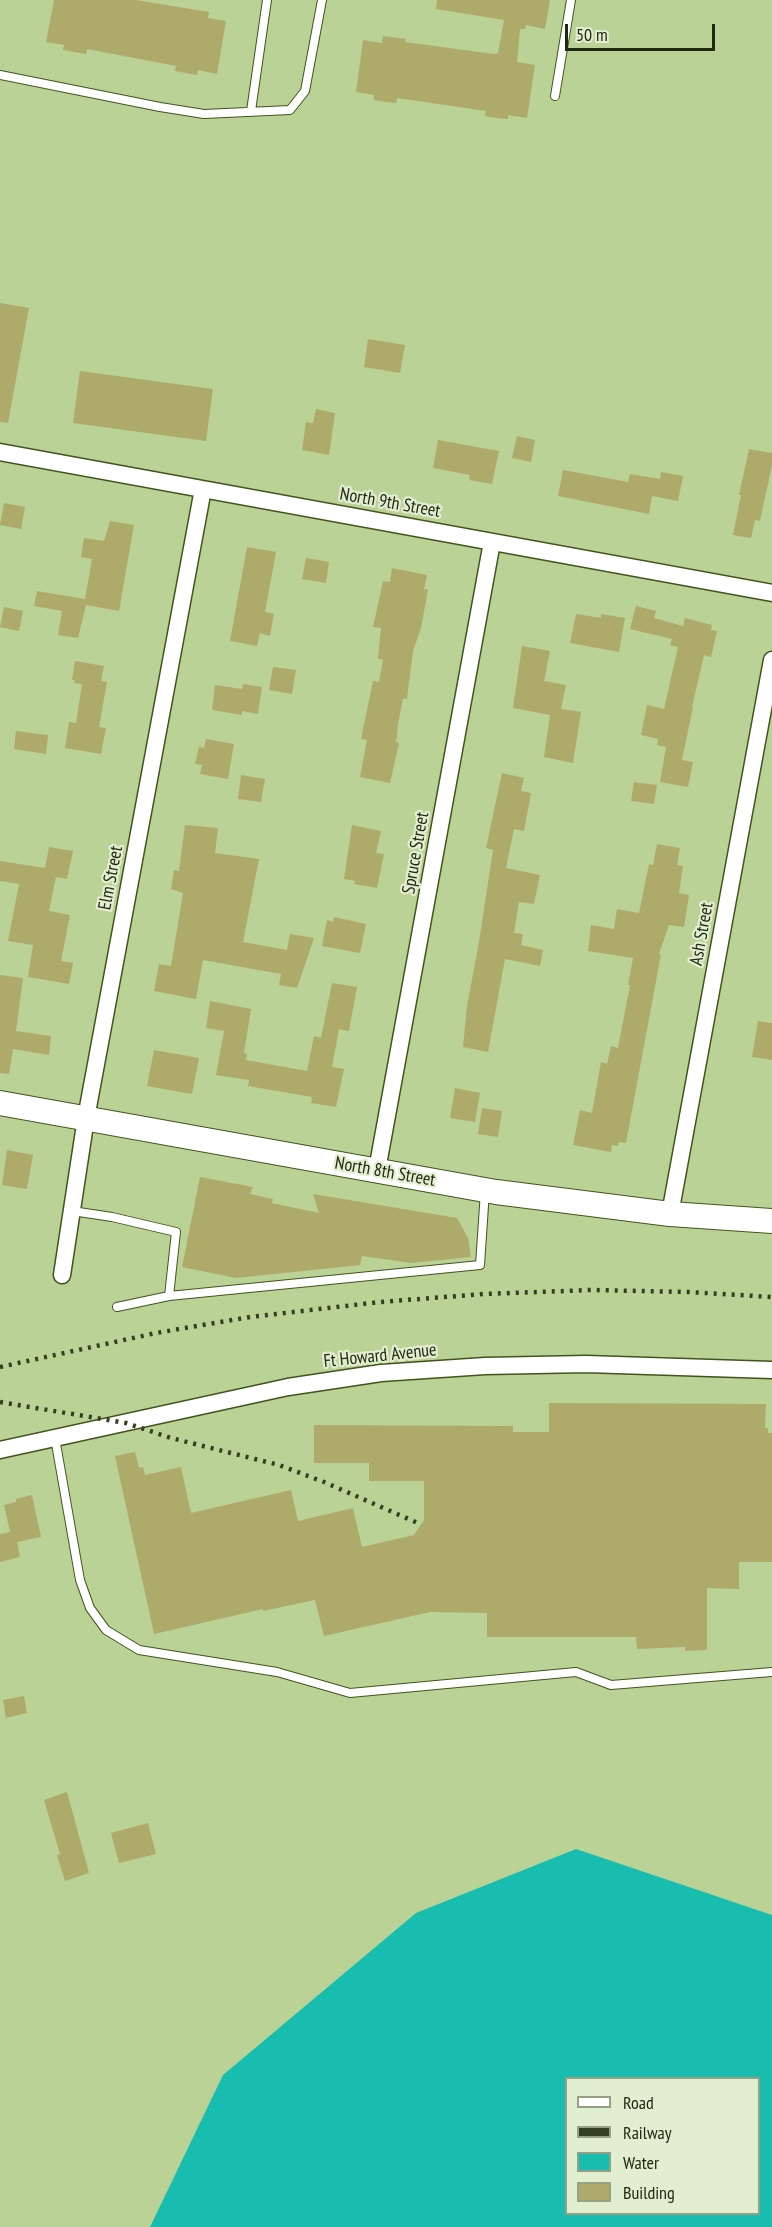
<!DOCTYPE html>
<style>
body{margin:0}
#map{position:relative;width:772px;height:2227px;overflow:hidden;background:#bbd296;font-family:"PT Sans Narrow",sans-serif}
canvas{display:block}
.legend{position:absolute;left:565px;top:2077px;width:195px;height:138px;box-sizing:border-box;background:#e1eed0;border:2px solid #949f84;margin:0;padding:8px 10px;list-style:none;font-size:18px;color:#202911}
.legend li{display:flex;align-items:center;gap:12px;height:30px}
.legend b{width:30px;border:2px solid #949f84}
.scale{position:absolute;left:565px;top:24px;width:150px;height:27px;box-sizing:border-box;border:3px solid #202911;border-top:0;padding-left:8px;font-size:18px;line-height:21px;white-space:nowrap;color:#202911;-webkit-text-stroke:4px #e1eed0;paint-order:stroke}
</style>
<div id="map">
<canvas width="772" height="2227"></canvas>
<ul class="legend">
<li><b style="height:8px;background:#fff"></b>Road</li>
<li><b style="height:8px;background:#343f22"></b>Railway</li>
<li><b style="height:16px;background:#18bdaf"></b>Water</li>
<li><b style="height:16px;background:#adaa6a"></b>Building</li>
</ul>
<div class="scale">50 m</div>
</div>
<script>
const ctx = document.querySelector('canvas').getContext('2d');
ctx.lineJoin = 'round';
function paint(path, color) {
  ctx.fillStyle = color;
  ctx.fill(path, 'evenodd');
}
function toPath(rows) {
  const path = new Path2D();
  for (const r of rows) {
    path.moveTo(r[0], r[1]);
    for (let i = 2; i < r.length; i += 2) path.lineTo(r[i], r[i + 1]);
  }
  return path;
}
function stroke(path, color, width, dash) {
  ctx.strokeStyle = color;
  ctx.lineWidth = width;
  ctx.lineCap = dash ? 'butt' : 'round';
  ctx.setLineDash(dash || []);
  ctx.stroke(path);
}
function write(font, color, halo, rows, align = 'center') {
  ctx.font = font + ' "PT Sans Narrow",sans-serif';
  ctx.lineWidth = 4.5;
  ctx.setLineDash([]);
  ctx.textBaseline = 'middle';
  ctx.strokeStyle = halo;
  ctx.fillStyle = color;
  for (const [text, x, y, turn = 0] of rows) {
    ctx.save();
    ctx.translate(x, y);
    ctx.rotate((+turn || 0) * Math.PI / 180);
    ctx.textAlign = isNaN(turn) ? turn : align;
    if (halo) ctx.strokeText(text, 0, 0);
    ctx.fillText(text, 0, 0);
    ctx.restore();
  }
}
const water = toPath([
 [576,1849,772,1915,772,2227,150,2227,223,2075,416,1913],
 [566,2078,758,2078,758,2214,566,2214]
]);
const building = toPath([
 [54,0,136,0,209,12,208,18,226,21,217,74,198,70,197,75,175,71,176,66,87,49,86,54,63,50,64,45,46,42],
 [437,0,550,0,545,29,526,25,525,29,520,29,517,62,535,65,527,118,508,115,508,119,496,118,485,116,486,111,397,98,396,103,386,102,374,100,374,95,356,92,363,40,382,43,383,36,406,39,405,42,494,54,498,53,504,20,436,9],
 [0,303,29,308,8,423,0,422],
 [368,339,405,345,400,373,364,367],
 [80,371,213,389,206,441,73,423],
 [316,409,335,413,329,455,302,450,306,422,313,423],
 [517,436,535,440,531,462,512,458],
 [438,440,499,451,492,484,469,480,470,475,433,468],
 [749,449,772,453,772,465,760,521,755,520,751,538,733,535,741,495,739,495],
 [563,470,628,482,630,474,660,479,661,472,683,476,678,501,652,496,649,514,558,496],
 [4,503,25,507,21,529,0,525],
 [110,521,134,525,119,611,86,605,78,638,58,635,62,611,34,606,37,591,85,599,92,559,81,557,84,538,104,541],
 [247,547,276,552,265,612,274,614,270,636,260,633,257,646,230,641],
 [306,558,329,562,326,583,302,579],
 [392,568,427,575,424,589,428,590,421,628,413,651,407,699,403,698,397,729,398,729,396,742,399,743,390,783,360,777,367,740,361,739,373,681,379,682,383,660,378,658,381,628,373,627,383,581,390,582],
 [636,606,656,611,654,618,683,626,685,618,712,625,711,630,717,631,711,657,704,655,692,707,693,707,682,760,693,762,688,787,660,782,666,747,657,745,658,739,641,735,647,705,664,709,678,647,670,645,672,639,630,629],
 [4,607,23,611,19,631,0,627],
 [576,614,601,618,601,614,625,618,619,652,570,643],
 [522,646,550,651,544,681,566,685,561,709,581,712,573,763,544,757,550,715,513,708],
 [75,661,104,666,101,681,107,682,99,727,106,728,101,754,65,748,69,722,76,723,82,684,74,683,75,680,72,680],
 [273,667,296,670,292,694,269,690],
 [243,684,262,687,258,714,242,711,242,715,212,710,215,685,242,689],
 [16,731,48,735,46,754,14,749],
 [206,739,234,744,228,779,200,774,202,765,195,764,199,747,204,748],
 [502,773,524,778,521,791,531,793,524,831,514,829,506,868,540,875,534,904,519,902,514,933,523,934,521,945,543,950,540,966,505,959,488,1052,463,1047,467,1006,479,942,493,850,486,848],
 [241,775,265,779,261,802,238,799],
 [634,782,657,785,654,804,631,801],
 [185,825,218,828,215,853,259,859,243,942,287,950,290,934,314,938,297,988,279,985,281,974,203,960,196,999,154,991,159,964,171,966,183,893,171,889,174,870,179,871],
 [352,825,381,831,376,853,384,854,377,888,354,884,355,881,344,879],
 [657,844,680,848,677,865,683,866,679,893,689,895,684,927,669,925,659,954,661,954,626,1143,619,1142,618,1146,612,1145,611,1152,573,1145,580,1110,592,1113,601,1062,607,1064,611,1046,618,1048,630,985,628,985,633,958,588,951,591,925,614,929,617,909,639,913,649,864,653,865],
 [49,847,73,851,67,879,56,877,49,911,70,915,61,961,73,963,69,984,28,977,33,945,8,941,19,884,0,881,0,861,45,868],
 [334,917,366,924,360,953,322,946,327,920,333,922],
 [0,975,23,978,16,1031,51,1036,49,1055,13,1049,9,1074,0,1073],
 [332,983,357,987,349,1031,339,1029,332,1067,344,1069,336,1107,311,1103,312,1097,248,1086,249,1080,216,1075,224,1031,206,1028,210,1001,251,1009,244,1053,247,1054,246,1060,307,1071,314,1036,321,1038],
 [758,1021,772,1023,772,1060,752,1057],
 [154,1050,199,1058,192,1094,147,1086],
 [455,1088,480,1093,475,1122,450,1118],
 [482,1108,502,1111,498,1137,478,1134],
 [7,1150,33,1155,27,1189,2,1185],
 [200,1177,253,1187,250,1194,273,1199,272,1203,319,1213,313,1194,457,1218,468,1238,471,1257,411,1263,362,1256,360,1265,236,1278,182,1267],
 [549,1403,766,1404,765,1428,768,1428,768,1433,772,1433,772,1562,739,1562,739,1589,707,1588,707,1650,685,1651,685,1647,637,1649,636,1637,487,1637,487,1613,430,1612,324,1636,315,1600,263,1611,263,1609,154,1634,115,1456,135,1452,139,1468,143,1467,145,1475,181,1467,191,1513,291,1490,298,1521,353,1508,362,1547,414,1535,424,1520,424,1481,369,1481,369,1463,314,1463,314,1425,513,1426,513,1432,549,1432],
 [32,1495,41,1537,17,1542,20,1557,0,1562,0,1534,10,1532,4,1505,16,1502,16,1499],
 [24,1696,27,1713,6,1718,3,1700],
 [67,1792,89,1873,65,1881,57,1855,60,1854,44,1800],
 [148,1823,156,1854,119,1863,111,1833]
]);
const service = toPath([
 [0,75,160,107,204,114,290,110,305,91,322,0],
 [555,96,571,0],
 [251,111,267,0],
 [72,1211,112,1217,176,1232,169,1296,117,1307],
 [169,1296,480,1265,485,1191],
 [55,1438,80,1580,90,1608,106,1630,139,1650,277,1672,350,1693,576,1672,611,1685,772,1672]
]);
const minor = toPath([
 [0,452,772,593],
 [377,1170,492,542],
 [670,1214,772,660],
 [62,1275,86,1118,203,489],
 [0,1450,288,1387,381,1373,485,1366,586,1364,772,1370]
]);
const secondary = toPath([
 [0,1103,496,1192,670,1214,772,1221]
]);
const rail = toPath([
 [0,1367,156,1333,250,1317,380,1302,484,1294,591,1290,689,1292,772,1297],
 [0,1402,126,1423,171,1438,279,1465,324,1482,420,1524]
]);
const streetNames = [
 ["North 9th Street",390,503,10],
 ["Spruce Street",416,853,-80],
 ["Elm Street",111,878,-79],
 ["Ash Street",702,934,-80],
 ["North 8th Street",385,1172,10],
 ["Ft Howard Avenue",380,1356,-6]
];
paint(water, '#18bdaf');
paint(building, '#adaa6a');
stroke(service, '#41541c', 10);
stroke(minor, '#41541c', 19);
stroke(secondary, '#41541c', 26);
stroke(service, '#fff', 8);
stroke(minor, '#fff', 16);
stroke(secondary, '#fff', 24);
stroke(rail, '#343f22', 4.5, [3, 6]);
write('18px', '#202911', '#e1eed0', streetNames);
</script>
